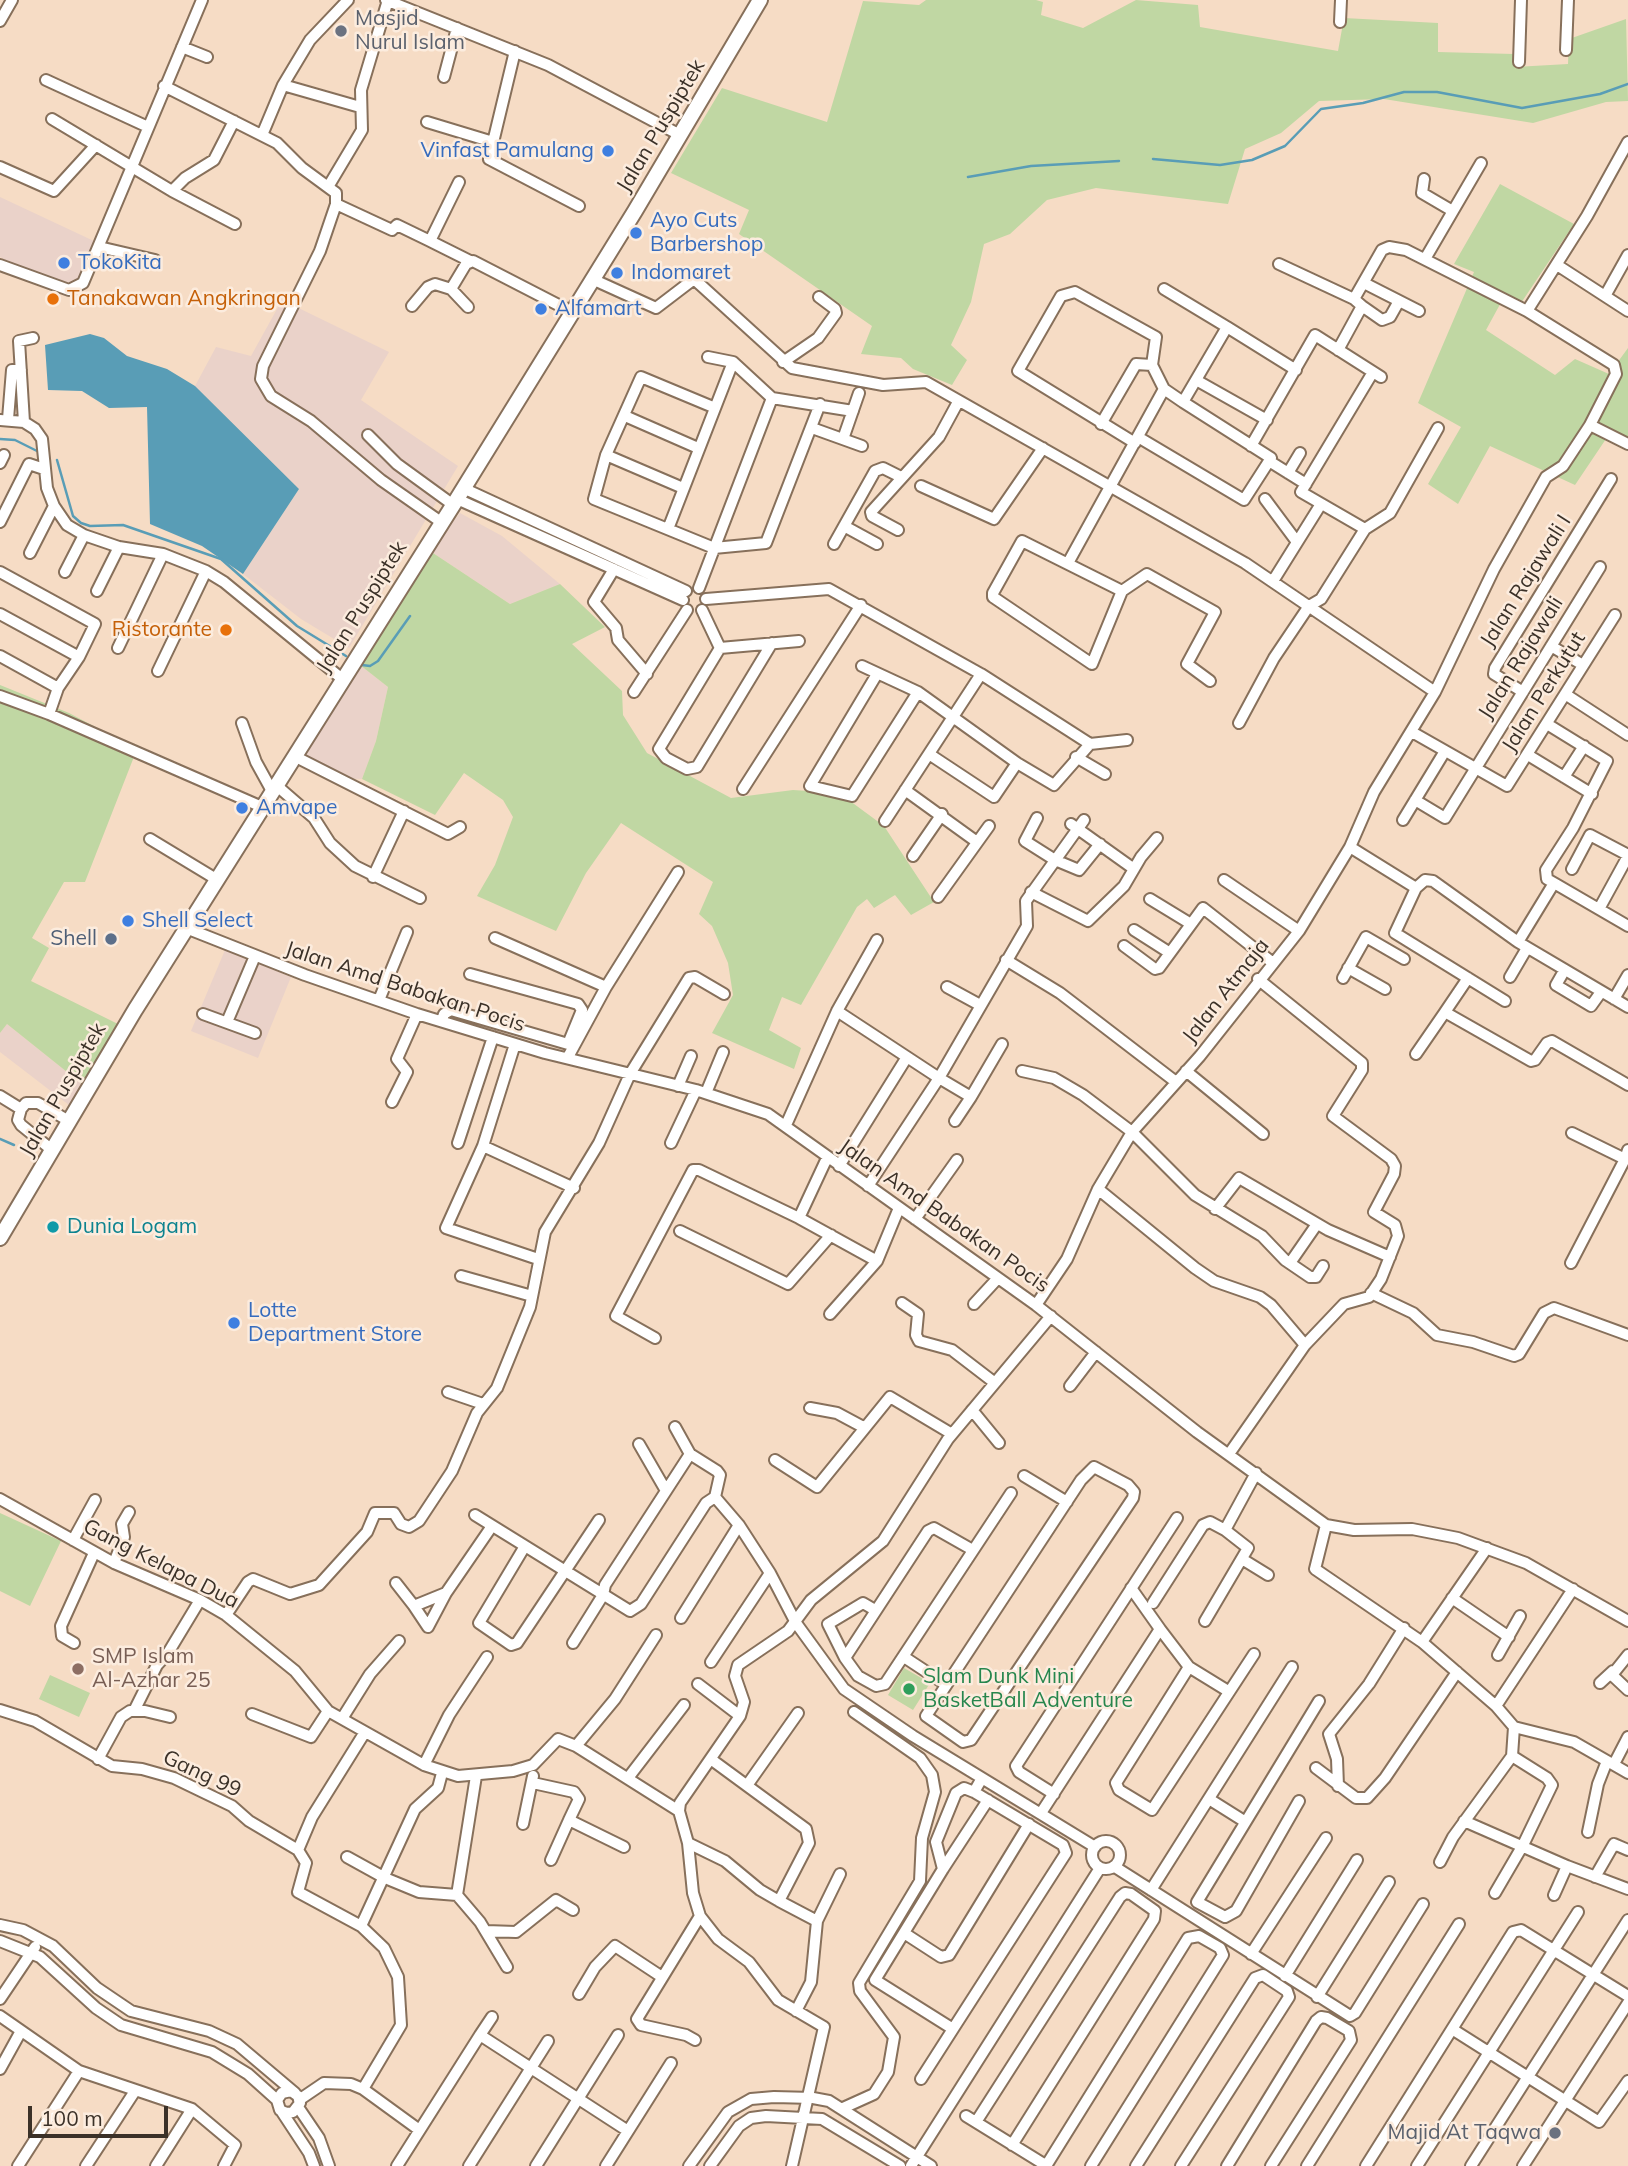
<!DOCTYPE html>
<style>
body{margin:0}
#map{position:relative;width:1628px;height:2166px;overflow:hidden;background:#f6dcc5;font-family:Mulish,sans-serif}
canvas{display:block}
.scale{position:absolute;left:28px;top:2106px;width:140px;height:32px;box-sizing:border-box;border:4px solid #3b3128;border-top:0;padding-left:9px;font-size:21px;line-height:24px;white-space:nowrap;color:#3b3128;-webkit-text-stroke:5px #fcecde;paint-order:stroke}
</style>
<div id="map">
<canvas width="1628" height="2166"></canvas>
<div class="scale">100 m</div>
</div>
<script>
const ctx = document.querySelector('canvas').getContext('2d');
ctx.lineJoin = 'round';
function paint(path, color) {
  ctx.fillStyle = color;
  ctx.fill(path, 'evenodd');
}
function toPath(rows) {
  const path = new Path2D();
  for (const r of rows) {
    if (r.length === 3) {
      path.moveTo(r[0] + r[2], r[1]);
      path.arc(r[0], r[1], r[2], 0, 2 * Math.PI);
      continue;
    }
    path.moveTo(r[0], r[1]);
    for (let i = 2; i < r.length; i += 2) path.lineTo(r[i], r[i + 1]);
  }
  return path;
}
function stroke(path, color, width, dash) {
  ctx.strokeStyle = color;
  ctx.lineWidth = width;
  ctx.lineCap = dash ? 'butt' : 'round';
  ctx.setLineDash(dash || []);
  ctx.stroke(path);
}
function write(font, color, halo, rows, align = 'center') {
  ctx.font = font + ' Mulish,sans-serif';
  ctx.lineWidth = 5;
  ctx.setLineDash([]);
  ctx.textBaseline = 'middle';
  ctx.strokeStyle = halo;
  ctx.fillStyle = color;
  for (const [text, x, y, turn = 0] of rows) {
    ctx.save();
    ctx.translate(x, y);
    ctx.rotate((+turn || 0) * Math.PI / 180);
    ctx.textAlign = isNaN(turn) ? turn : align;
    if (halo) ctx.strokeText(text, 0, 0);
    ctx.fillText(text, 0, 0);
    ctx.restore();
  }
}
const industrial = toPath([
 [0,197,96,242,85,277,63,291,0,257],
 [282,300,389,352,361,400,458,466,349,648,301,619,243,574,299,489,195,386,216,347,251,356],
 [460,513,502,536,560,584,510,604,430,551],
 [360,665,388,687,376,741,362,779,338,778,302,758],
 [225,950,291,977,258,1058,191,1031],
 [7,1024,82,1084,69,1105,0,1052,0,1033]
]);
const green = toPath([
 [926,0,1036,0,1043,2,1041,15,1083,28,1136,0,1198,5,1200,27,1338,51,1344,18,1438,23,1438,52,1514,54,1515,67,1568,64,1569,39,1626,19,1628,101,1606,102,1533,123,1384,99,1319,101,1281,133,1245,149,1228,204,1096,188,1047,200,1010,234,984,244,971,302,951,345,967,360,952,385,913,369,901,358,861,354,872,326,739,234,749,210,671,173,722,88,827,122,863,1,919,5],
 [1500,184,1574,224,1521,303,1504,297,1486,330,1555,375,1575,359,1609,374,1628,348,1628,439,1612,430,1575,485,1490,446,1458,504,1428,484,1461,427,1418,403,1474,272,1454,264],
 [430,551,510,604,560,584,605,627,572,644,622,691,623,715,647,753,731,798,793,790,824,792,850,801,884,826,934,902,911,915,895,895,874,908,867,899,857,907,801,1005,782,997,769,1030,801,1048,794,1069,712,1033,733,995,728,963,712,926,699,914,713,882,621,823,586,873,556,931,477,896,495,865,513,817,503,800,464,773,435,815,362,779,376,741,388,687,360,665],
 [0,685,69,713,137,749,85,882,64,882,32,938,49,948,31,981,118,1024,82,1084,7,1024,0,1033],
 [0,1513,61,1541,30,1606,0,1591],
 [904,1668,930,1683,913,1710,888,1695],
 [50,1675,90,1693,79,1717,39,1699]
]);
const water = toPath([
 [90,334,104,338,127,356,167,369,195,386,299,489,243,574,202,546,150,524,147,407,109,408,82,391,48,390,45,345]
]);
const stream = toPath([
 [1153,159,1220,165,1252,160,1285,146,1321,109,1363,103,1404,92,1437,92,1522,108,1600,94,1628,84],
 [968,177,1031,166,1119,161],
 [0,439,15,440,37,451],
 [57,460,73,516,81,523,90,526,123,525,221,559,297,626,346,656],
 [362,665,370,666,378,661,410,616],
 [0,1139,14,1145]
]);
const minor = toPath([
 [386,0,548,65,680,135],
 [0,21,12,0],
 [1340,22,1341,0],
 [182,47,207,57],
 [1566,50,1568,0],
 [515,51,489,159,579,206],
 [1519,62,1521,0],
 [444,77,457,28],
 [46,80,148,127],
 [283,85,360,107],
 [164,86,277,143,302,168,336,193,336,204,320,251,263,366,261,379,271,396,311,421,381,480,441,522],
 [52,119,172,191,235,224],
 [427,122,493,142],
 [262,135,283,85,310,40,348,0],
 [0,167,54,191,96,145],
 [1424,179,1422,193,1451,210],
 [328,187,362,130,361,90,388,0],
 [172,191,185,178,214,160,234,121],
 [336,204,392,230,397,225,430,241,459,182],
 [430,241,470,261],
 [99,247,155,260],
 [1425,259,1481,163],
 [0,265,69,290,83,283,202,0],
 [1557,265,1628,311],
 [592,279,656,308,694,279,792,368,883,385,926,382,1245,563,1435,692],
 [1364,283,1419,311],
 [451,289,466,264,473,261,572,312],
 [1605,296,1628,255],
 [412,306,428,287,435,284,451,289,468,307],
 [1362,306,1382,320,1390,317,1399,301],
 [1527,311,1587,216,1628,142],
 [1227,327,1296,370],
 [1338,350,1362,306,1354,299],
 [708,357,733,362,772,398,853,411],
 [783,362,818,338,836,313,835,309,819,297],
 [1196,380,1267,420],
 [713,407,641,377,606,455,594,499,714,548,766,543,820,404],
 [625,416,698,448],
 [8,419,12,370,21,370],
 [0,420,24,422,35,429,42,439,47,488,54,506,67,525,84,535,119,547,163,554,206,571,224,582,341,678],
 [24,422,19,341,33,338],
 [1101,424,1136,364,1152,365],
 [1590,425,1628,444],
 [812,428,862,446],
 [368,435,397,464,452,504],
 [1138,437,1244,500,1271,458,1183,402,1227,327,1164,289],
 [843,439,859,393],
 [1135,443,1018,371,1061,296,1075,292,1156,337,1152,365,1164,389,1183,402],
 [1251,446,1315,335,1381,377],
 [606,455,683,488],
 [1269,461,1306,484],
 [0,463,4,455],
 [1288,473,1300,453],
 [921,486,994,519,1043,448],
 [463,488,686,591],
 [457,499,683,600],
 [1265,499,1297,542],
 [0,522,29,464,44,469],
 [844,526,877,544],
 [668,529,733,362],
 [1365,529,1301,492,1373,372],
 [898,530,872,516,871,512,939,437,958,402],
 [834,544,875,471,883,468,901,477],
 [30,553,54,506],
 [1068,563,1164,389],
 [614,569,594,602,616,628,618,640,647,674],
 [0,572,95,624,79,657,58,688,49,714],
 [65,572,84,535],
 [1273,581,1321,504],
 [699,588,772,398],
 [97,591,119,547],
 [1122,591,1092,664,993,597,993,593,1022,541,1122,591,1147,574,1215,612,1187,664,1210,681],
 [706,599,829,589,981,674,1090,744],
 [702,610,720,648,799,641],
 [0,614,79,657],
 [1551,646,1583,665],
 [118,648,163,554],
 [720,648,659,749,666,758,687,769,697,767,772,643],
 [0,656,58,688],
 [862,666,918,692,1017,763,1054,785,1090,744,1127,740],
 [158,671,206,571],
 [877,674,810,786,852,796,918,692],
 [634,692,687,610],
 [1523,692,1494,674,1495,668,1611,479],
 [1565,694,1628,735],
 [0,696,49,714,262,807],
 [242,723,256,762,272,791],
 [1239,723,1274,658,1309,606,1321,599,1365,529,1390,513,1438,428],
 [1547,724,1607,761,1573,828,1546,870,1547,879,1554,883],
 [1412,732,1507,786,1615,615],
 [929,754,994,797,1017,763],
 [1528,755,1592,794],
 [294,756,448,834,460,827],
 [1076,757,1105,774],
 [1564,777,1584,746],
 [276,785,314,818,330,843,355,866,420,898],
 [743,789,861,605],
 [905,790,977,842],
 [1415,800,1445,818,1600,567],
 [1037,818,1025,841,1055,860,1079,870,1100,844],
 [1403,820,1445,751],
 [885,821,981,674],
 [1071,824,1134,869],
 [150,839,216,879],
 [1350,847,1416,888,1395,933,1505,1001],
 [913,856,942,814],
 [1572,869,1590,835,1628,855],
 [373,877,404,811],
 [1224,880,1299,931],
 [1416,888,1425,880,1433,881,1518,942,1554,883,1628,926],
 [1031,892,1088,921,1124,886,1141,857,1157,838],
 [938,897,989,826],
 [1150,899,1191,924],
 [1599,909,1628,856],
 [186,928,305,975,417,1014,545,1053,696,1090,768,1114,1036,1305,1197,1432,1326,1525,1354,1530,1412,1529,1458,1538,1526,1563,1628,1621],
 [1134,930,1170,953],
 [495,938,606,987],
 [1518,942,1628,1007],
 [1124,946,1155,969,1159,968,1203,908,1273,963],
 [1006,960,1060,993,1176,1082],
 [1348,968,1385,989],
 [1564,971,1556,985,1591,1006,1601,992],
 [470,974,578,1004,582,1010,568,1044],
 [1510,977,1527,948],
 [1343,978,1366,937,1404,959],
 [1468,978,1445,1012,1450,1015,1531,1061,1535,1060,1547,1043,1552,1041,1628,1085],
 [947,987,980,1005],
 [1614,999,1628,975],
 [379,1000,407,932],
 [837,1011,939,1078,1027,926,1026,901,1084,820],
 [203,1014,255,1033],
 [442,1020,444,1014,451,1010,568,1044],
 [227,1022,255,956],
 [515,1044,483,1146,446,1228,538,1259],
 [1416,1054,1445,1012],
 [568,1057,606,987,678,872],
 [1022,1071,1054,1078,1083,1095,1132,1132,1195,1195,1262,1236,1285,1260,1310,1277,1316,1277,1323,1266],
 [1186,1071,1263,1134],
 [678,1086,691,1056],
 [706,1093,723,1052],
 [0,1096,21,1109],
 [971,1097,1002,1044],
 [392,1102,407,1072,397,1059,417,1014],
 [786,1125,837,1011,877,940],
 [1572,1133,1625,1159,1628,1150],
 [458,1143,493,1037],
 [671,1143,696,1090],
 [483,1146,574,1188],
 [52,1150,21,1125,18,1120,21,1109,26,1103,38,1103,69,1121],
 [839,1166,907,1057],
 [868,1186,939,1078,971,1097,955,1121],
 [1098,1189,1195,1268,1214,1281,1260,1297,1271,1305,1305,1345],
 [1215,1209,1239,1178,1328,1230,1390,1257],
 [799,1218,877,1261,899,1208],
 [915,1219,957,1160],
 [680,1231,788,1284,831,1235],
 [1290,1263,1317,1224],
 [1571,1263,1625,1159],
 [461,1276,532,1296],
 [1371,1293,1413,1313,1437,1335,1473,1342,1514,1356,1519,1354,1544,1313,1554,1308,1628,1335],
 [902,1303,918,1314,916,1335,919,1341,952,1350,995,1383],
 [974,1304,998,1278],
 [1036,1305,1067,1259,1098,1189,1132,1132,1200,1056,1299,931,1350,847,1374,792,1435,692,1494,569,1546,477,1563,466,1590,425,1616,374,1614,365,1527,311,1406,250,1389,247,1382,250,1354,299,1279,264],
 [830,1314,877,1261],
 [655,1338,616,1316,693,1170,699,1170,799,1218,827,1158],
 [1070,1386,1096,1352],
 [448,1392,483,1404],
 [810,1408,837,1413,865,1428],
 [972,1410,999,1443],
 [675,1427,690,1454,717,1471,720,1475,715,1497],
 [639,1444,665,1489],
 [1229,1454,1305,1345,1344,1304,1369,1297,1381,1279,1398,1236,1395,1225,1374,1212,1394,1174,1395,1166,1391,1159,1333,1116,1362,1070,1362,1063,1258,979],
 [775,1460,817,1487,890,1397,952,1434],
 [1094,1467,1128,1485,1134,1492,1133,1498,971,1740,963,1742,926,1716,1081,1480,1094,1467],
 [1024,1476,1067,1502],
 [0,1499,114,1563,200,1600,226,1615,295,1671,328,1711,424,1765,458,1776,513,1771,533,1765,558,1739,576,1746,679,1811,688,1843,693,1893,700,1916,718,1939,749,1962,778,2000,824,2027,792,2166],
 [475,1515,630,1611,641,1604,706,1503,715,1497,739,1525,770,1573,711,1662],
 [1326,1525,1315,1569,1422,1642,1496,1706,1514,1727,1512,1756,1453,1837,1440,1862],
 [73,1540,95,1500],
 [525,1546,479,1623,511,1645,517,1643,599,1520],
 [971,1549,934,1528,928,1531,845,1658,858,1676,876,1686,885,1684,1011,1493],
 [1242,1559,1268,1575],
 [114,1563,124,1537,122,1524,129,1512],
 [770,1573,796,1623,844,1689,913,1736,1095,1847],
 [396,1583,414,1606,446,1593,492,1526],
 [1131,1588,1160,1629],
 [1452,1598,1509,1637],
 [1153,1603,1203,1525,1210,1522,1225,1530],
 [414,1606,428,1627,446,1593],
 [226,1615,248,1582,253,1579,290,1594,319,1585,367,1532,375,1513,394,1513,401,1524,409,1527,419,1521,452,1471,477,1413,497,1388,530,1307,545,1232,599,1143,630,1074,689,978,695,977,724,994],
 [681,1618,739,1525],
 [1205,1621,1248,1548,1225,1530,1256,1473],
 [1422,1642,1487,1548],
 [74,1643,62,1636,61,1626,94,1553],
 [573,1643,603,1595,605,1585,690,1454],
 [1498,1655,1520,1616],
 [1628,1655,1612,1675,1628,1690],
 [904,1657,945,1684],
 [845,1658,828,1624,863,1603,875,1610],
 [1189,1667,1116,1783,1119,1790,1152,1810,1254,1654],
 [1600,1683,1613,1671],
 [698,1684,740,1716],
 [1496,1706,1573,1589],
 [135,1709,157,1665,168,1653,200,1600],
 [0,1710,35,1721,112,1766,142,1769,174,1778,232,1806,249,1821,298,1850,312,1817,365,1732],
 [252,1714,311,1737,328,1711],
 [343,1717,370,1674,399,1641],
 [1514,1727,1574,1742,1628,1773],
 [576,1746,615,1699,656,1635],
 [98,1759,121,1717,130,1711,145,1711,170,1717],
 [712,1760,806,1829,809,1843,779,1901,817,1921],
 [1614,1764,1628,1737],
 [424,1765,449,1715,487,1657],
 [1316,1768,1356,1798,1367,1798,1385,1778,1457,1672],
 [476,1776,457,1895,480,1922,507,1967],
 [628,1778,684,1705],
 [533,1783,574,1792,579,1799,569,1820,624,1847],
 [748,1784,798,1713],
 [1338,1786,1337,1759,1329,1734,1369,1684,1404,1628],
 [1054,1794,1019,1772,1016,1766,1177,1518],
 [1209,1799,1244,1821],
 [1299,1801,1236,1911,1225,1917,1197,1902,1319,1701],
 [679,1811,680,1803,740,1716,744,1702,735,1676,738,1665,788,1631,811,1600,883,1541,948,1439,1051,1316],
 [1041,1813,1160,1629,1189,1667,1228,1691],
 [1464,1821,1567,1866],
 [523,1824,533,1776],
 [1588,1832,1598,1784,1607,1761],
 [1106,1855,14],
 [688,1843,725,1861,760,1890,779,1901],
 [298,1850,306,1863,298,1892,361,1926,384,1948,398,1977,401,2025,363,2089],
 [347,1857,385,1878,419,1892,457,1895],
 [551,1860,569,1820],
 [1115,1867,1350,2016,1355,2013,1423,1904],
 [943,1869,988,1800],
 [1595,1877,1614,1844,1628,1850],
 [1151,1890,1292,1667],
 [1495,1893,1523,1845,1552,1785,1547,1778,1512,1756],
 [1554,1895,1567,1866,1628,1889],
 [0,1925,23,1930,53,1946,97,1988,131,2011,209,2031,237,2044,295,2093],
 [361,1926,415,1809,438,1788,442,1773],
 [486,1931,516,1932,556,1900,573,1910],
 [904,1933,941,1957,949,1955,1029,1824],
 [0,1941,40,1957,96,2008,121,2025,212,2052,248,2074,277,2100,280,2110,286,2113,293,2112,300,2103,298,2096,291,2091,282,2093,277,2100],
 [1251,1954,1326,1838],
 [1285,1976,1357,1860],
 [579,1994,595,1967,615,1946,662,1977],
 [1317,1997,1389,1882],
 [0,1999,35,1947],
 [796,2011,811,1982,817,1921,840,1874],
 [0,2016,79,2071,192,2109,235,2145,224,2166],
 [953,2029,1066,1853,1063,1845,974,1792],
 [1452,2029,1599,2122,1628,2081],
 [480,2035,492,2017],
 [695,2040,686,2035,641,2025,637,2019,700,1916],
 [0,2069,21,2031],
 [921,2079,953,2029,875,1980,943,1869,936,1842,956,1793,964,1788,974,1792,982,1778],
 [299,2100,324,2083,351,2084,363,2089,418,2129],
 [298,2107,319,2138,329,2166],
 [843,2108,874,2094,888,2072,894,2037,860,1991,859,1983,920,1881,922,1838,935,1792,932,1775,920,1758,854,1712],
 [282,2112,309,2153,314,2166],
 [966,2116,1047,2166],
 [976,2122,1120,1897,1125,1893,1131,1894,1155,1911,1154,1919,1012,2145],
 [18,2166,79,2071],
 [86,2166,135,2091],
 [156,2166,192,2109],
 [397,2166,480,2035,628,2131],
 [469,2166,548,2041],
 [536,2166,618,2035],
 [606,2166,671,2063],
 [689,2166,728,2112,751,2099,774,2097,813,2098,829,2101,931,2166],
 [710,2166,739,2126,751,2118,766,2116,822,2119,900,2166],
 [911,2166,1100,1868],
 [1046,2166,1188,1938,1199,1936,1220,1948,1223,1955,1091,2166],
 [1136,2166,1255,1978,1263,1975,1287,1991,1289,1997,1181,2166],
 [1227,2166,1316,2021,1321,2017,1327,2018,1349,2031,1351,2040,1271,2166],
 [1307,2166,1459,1924],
 [1366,2166,1513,1932,1521,1930,1628,1996],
 [1417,2166,1578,1912],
 [1471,2166,1628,1920],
 [1523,2166,1628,2003]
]);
const major = toPath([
 [0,1238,135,1010,457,499,635,211,760,0]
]);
const markers = [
 [341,31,7,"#6b7280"],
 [608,151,7,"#3f7fe0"],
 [636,233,7,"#3f7fe0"],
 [64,263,7,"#3f7fe0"],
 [617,273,7,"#3f7fe0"],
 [53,299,7,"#e8710a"],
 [541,309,7,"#3f7fe0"],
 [226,630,7,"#e8710a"],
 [242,808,7,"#3f7fe0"],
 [128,921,7,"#3f7fe0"],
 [111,939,7,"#5c6f8a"],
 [53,1227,7,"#0f9aa8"],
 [234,1323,7,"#3f7fe0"],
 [78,1669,7,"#8d6e63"],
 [909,1689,7,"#2e9e5b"],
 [1555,2133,7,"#6b7280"]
];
const worshipNames = [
 ["Masjid",355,19],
 ["Nurul Islam",355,43],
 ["Majid At Taqwa",1541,2133,"right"]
];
const streetNames = [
 ["Jalan Puspiptek",661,126,-59],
 ["Jalan Rajawali I",1526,581,-58],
 ["Jalan Puspiptek",362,607,-58],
 ["Jalan Rajawali",1521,658,-58],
 ["Jalan Perkutut",1544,692,-58],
 ["Jalan Amd Babakan Pocis",405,987,18],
 ["Jalan Atmaja",1226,991,-52],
 ["Jalan Puspiptek",63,1090,-60],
 ["Jalan Amd Babakan Pocis",944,1216,35],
 ["Gang Kelapa Dua",161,1564,27],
 ["Gang 99",202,1774,25]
];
const shopNames = [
 ["Vinfast Pamulang",594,151,"right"],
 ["Ayo Cuts",650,221],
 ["Barbershop",650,245],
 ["TokoKita",78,263],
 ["Indomaret",631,273],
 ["Alfamart",555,309],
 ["Amvape",256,808],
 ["Shell Select",142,921],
 ["Lotte",248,1311],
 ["Department Store",248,1335]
];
const foodNames = [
 ["Tanakawan Angkringan",67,299],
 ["Ristorante",212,630,"right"]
];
const serviceNames = [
 ["Shell",97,939]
];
const cultureNames = [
 ["Dunia Logam",67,1227]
];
const educationNames = [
 ["SMP Islam",92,1657],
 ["Al-Azhar 25",92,1681]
];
const leisureNames = [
 ["Slam Dunk Mini",923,1677],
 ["BasketBall Adventure",923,1701]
];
paint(industrial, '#ead2c9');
paint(green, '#c0d7a3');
paint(water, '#599db6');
stroke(stream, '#599db6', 2.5);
stroke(minor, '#87705b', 14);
stroke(major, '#87705b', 18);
stroke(minor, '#fff', 10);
stroke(major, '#fff', 14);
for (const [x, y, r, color] of markers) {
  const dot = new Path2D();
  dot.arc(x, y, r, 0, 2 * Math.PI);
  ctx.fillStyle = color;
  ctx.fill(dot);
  stroke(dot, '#fcecde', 2.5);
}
write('21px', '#5b616d', '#fcecde', worshipNames, 'left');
write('21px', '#3b3128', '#fcecde', streetNames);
write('21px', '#366cbe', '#fcecde', shopNames, 'left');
write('21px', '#c56008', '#fcecde', foodNames, 'left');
write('21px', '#4e5e75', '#fcecde', serviceNames, 'right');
write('21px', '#0d838f', '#fcecde', cultureNames, 'left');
write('21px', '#785e54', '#fcecde', educationNames, 'left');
write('21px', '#27864d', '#fcecde', leisureNames, 'left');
</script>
